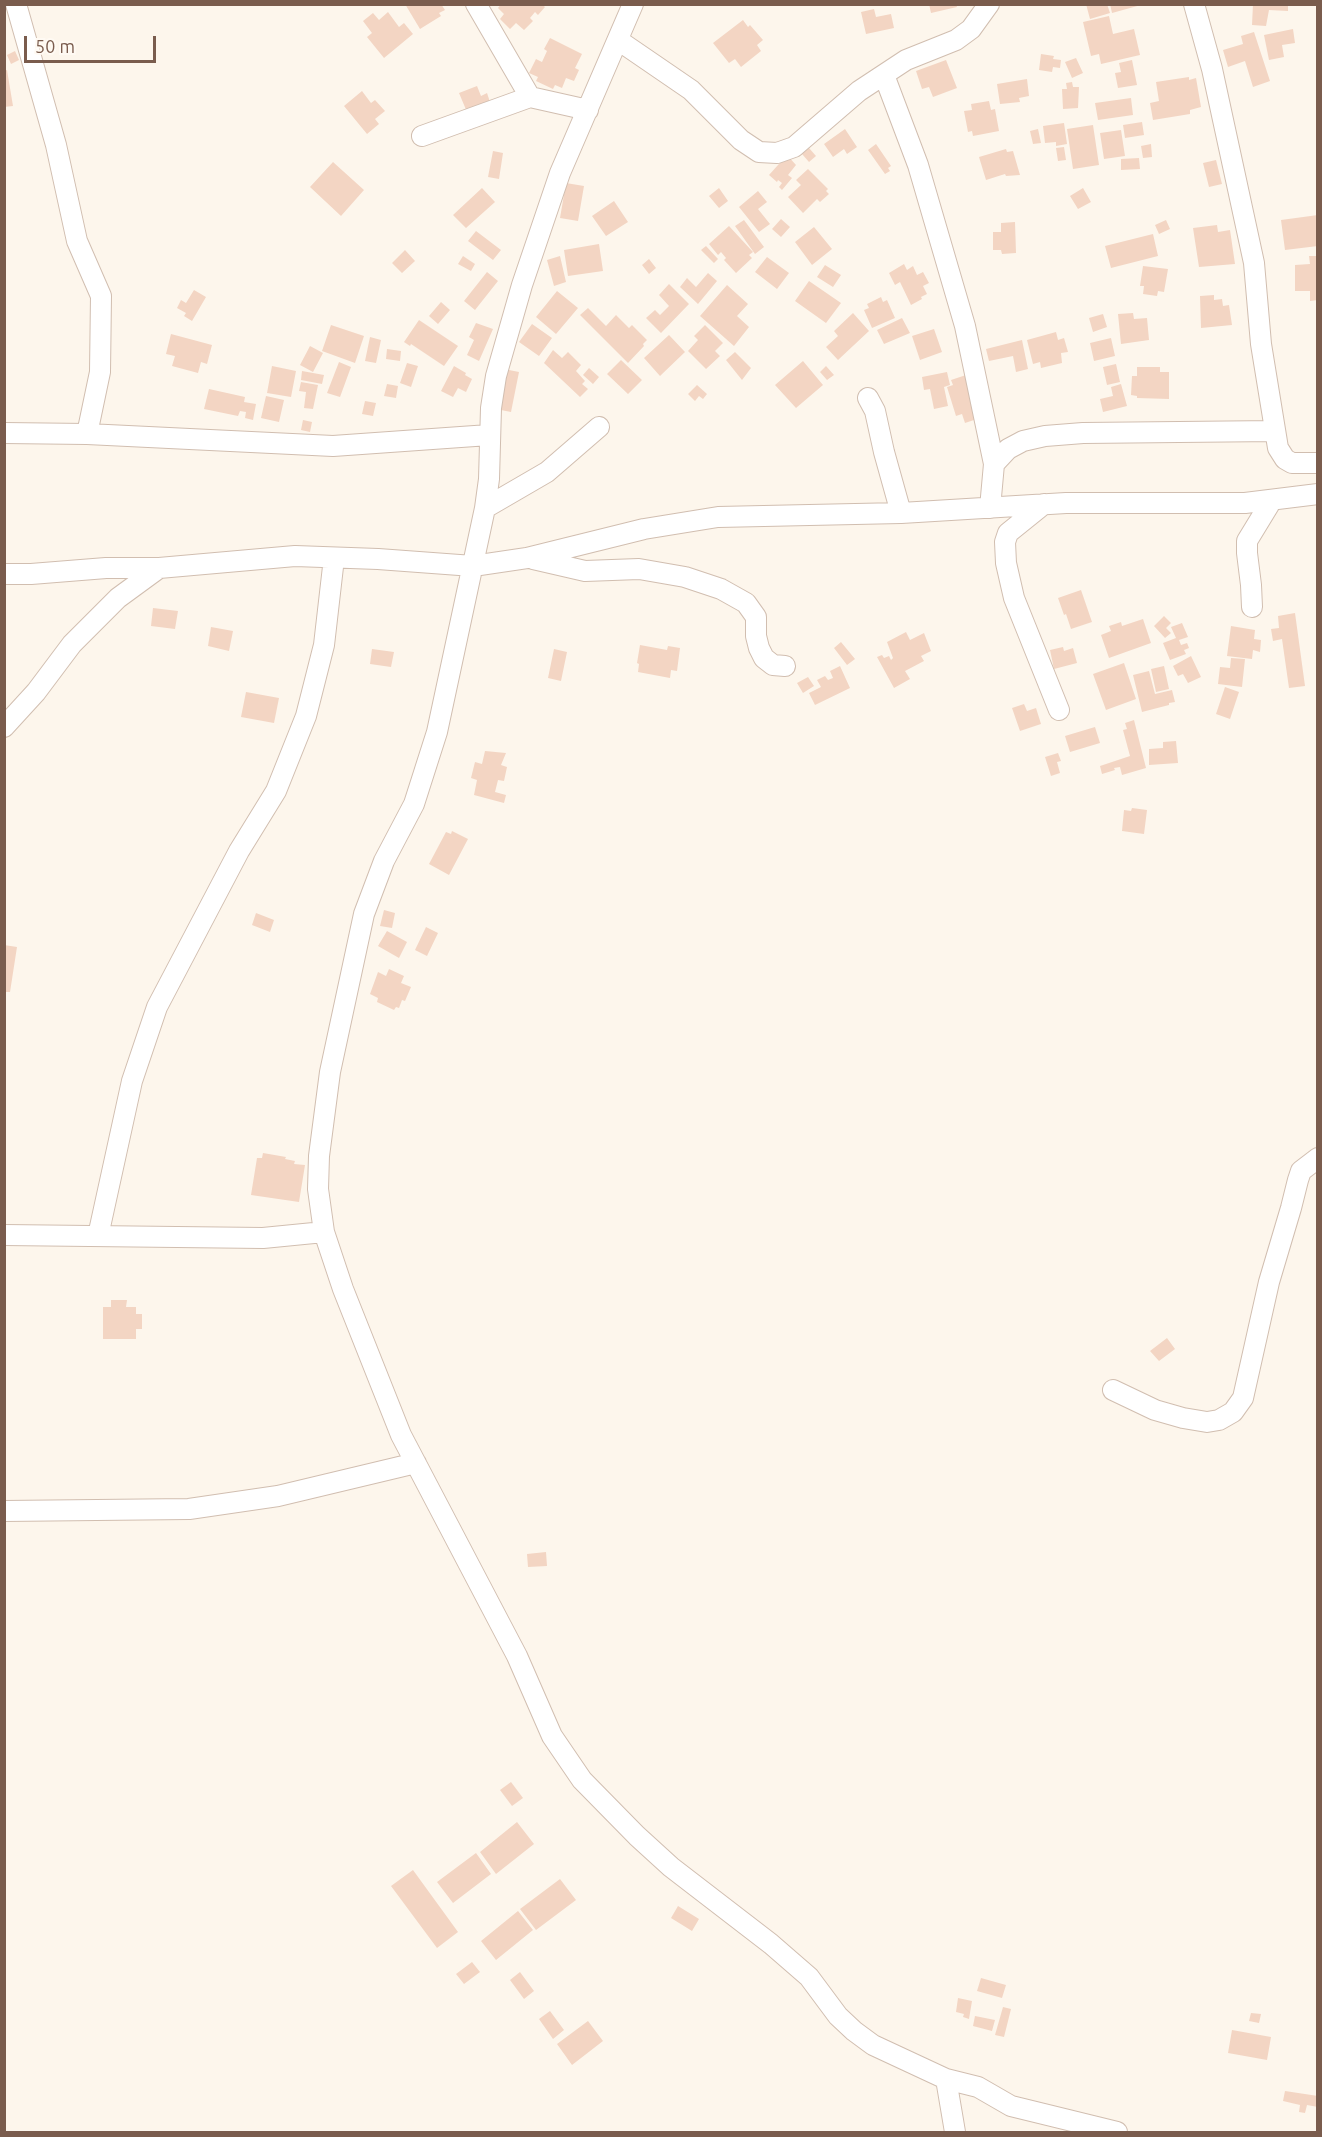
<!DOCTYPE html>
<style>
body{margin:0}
#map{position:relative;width:1322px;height:2137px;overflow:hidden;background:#fdf6ec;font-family:Ubuntu,sans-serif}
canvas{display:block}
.frame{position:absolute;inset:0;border:6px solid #7a5c4d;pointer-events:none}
.scale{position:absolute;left:24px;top:36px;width:132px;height:27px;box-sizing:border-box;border:3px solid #7a5c4d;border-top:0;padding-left:8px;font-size:18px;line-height:21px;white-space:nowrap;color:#7a5c4d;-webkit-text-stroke:4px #fffaf3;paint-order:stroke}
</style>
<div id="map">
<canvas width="1322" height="2137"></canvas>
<div class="frame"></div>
<div class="scale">50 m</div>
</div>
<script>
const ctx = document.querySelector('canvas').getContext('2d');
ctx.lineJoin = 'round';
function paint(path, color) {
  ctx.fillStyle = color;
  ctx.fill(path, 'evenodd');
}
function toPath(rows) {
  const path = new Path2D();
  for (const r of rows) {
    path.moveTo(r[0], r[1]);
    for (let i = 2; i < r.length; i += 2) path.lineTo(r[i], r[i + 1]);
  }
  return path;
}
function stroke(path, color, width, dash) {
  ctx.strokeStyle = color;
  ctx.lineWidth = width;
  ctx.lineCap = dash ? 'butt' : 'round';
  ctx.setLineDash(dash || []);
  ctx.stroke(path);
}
const building = toPath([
 [405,4,441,4,445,10,439,13,441,16,420,29],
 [501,4,542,4,545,7,538,15,535,12,530,18,533,21,524,30,516,23,510,29,500,19,504,14,498,8],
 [929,4,956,4,957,7,931,13],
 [1086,4,1107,4,1110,13,1090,19],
 [1110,4,1141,4,1141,5,1112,13],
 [1253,4,1288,4,1288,11,1269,10,1266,26,1252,25],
 [874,9,876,17,891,14,894,28,866,34,861,12],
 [388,12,399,27,404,23,413,34,384,58,367,37,372,33,363,21,373,13,379,20],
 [1109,16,1113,34,1134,29,1140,55,1101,64,1099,54,1091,56,1083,22],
 [743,20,748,27,750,25,763,40,757,45,761,51,741,67,735,59,729,63,713,43],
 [1293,29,1295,43,1282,45,1284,57,1269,60,1264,35],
 [1254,32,1270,81,1253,87,1245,61,1228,67,1223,50,1243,44,1241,36],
 [550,38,582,54,575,68,579,70,574,81,566,78,562,88,555,85,553,89,536,81,538,77,529,73,536,59,542,62,547,51,544,49],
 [15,51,19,60,11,64,7,55],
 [1041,54,1054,56,1053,59,1061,60,1060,68,1053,67,1052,72,1039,70],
 [1076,58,1083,73,1072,78,1065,62],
 [946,60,957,88,933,97,929,87,922,89,916,71],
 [1132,60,1137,85,1118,88,1115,73,1121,72,1119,63],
 [7,70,13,106,4,107,4,71],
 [1189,77,1189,80,1196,78,1201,107,1190,110,1190,114,1153,120,1150,103,1159,101,1156,82],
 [1027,79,1029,96,1019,98,1020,102,1000,104,997,84],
 [1072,82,1073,87,1079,87,1078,108,1063,109,1062,89,1067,89,1066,83],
 [477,86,481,96,487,93,490,102,467,112,459,93],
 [362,91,371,103,375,100,385,111,375,119,379,124,367,134,344,106],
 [1131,98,1133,115,1098,120,1095,103],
 [989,101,991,110,995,109,999,131,973,136,972,131,968,132,964,111,972,110,971,104],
 [1142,122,1144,135,1125,138,1123,125],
 [1064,123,1067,144,1056,146,1056,142,1045,143,1043,126],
 [1093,125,1099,165,1073,169,1067,129],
 [845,129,857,147,847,154,844,149,833,157,824,144],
 [1038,129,1041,143,1033,144,1030,131],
 [1121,130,1125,156,1104,159,1100,133],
 [876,144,891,166,888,168,890,171,885,174,868,150],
 [1151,144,1152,157,1143,158,1141,146],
 [1064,147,1066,160,1058,161,1056,148],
 [809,148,816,156,809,162,802,154],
 [1006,149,1007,152,1013,151,1020,175,1006,176,1005,174,986,180,979,157],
 [493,151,503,153,499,179,488,177],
 [787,155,796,165,788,175,792,178,782,190,779,187,782,183,778,180,777,182,769,175],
 [1139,158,1140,169,1121,170,1121,159],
 [1216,160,1222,184,1209,187,1203,163],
 [333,162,364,190,341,216,310,187],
 [808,169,828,189,826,191,829,194,820,202,817,199,803,213,788,197,801,185,796,180],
 [566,183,584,186,578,221,560,218],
 [482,188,495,202,466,228,453,215],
 [719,188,728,201,719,208,709,196],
 [1083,188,1091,202,1078,209,1070,196],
 [758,191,767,202,758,209,770,224,759,232,739,207],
 [614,201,628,222,606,236,592,216],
 [1318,215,1318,246,1285,250,1281,220],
 [781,219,790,227,781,237,772,229],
 [744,220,764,247,755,254,735,226],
 [1166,220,1170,229,1159,234,1155,225],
 [1015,222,1016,253,1002,254,1001,250,993,250,993,232,1001,232,1001,223],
 [1217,225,1218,232,1230,230,1235,264,1199,267,1193,228],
 [729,226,753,252,749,255,752,258,736,273,724,260,726,258,721,252,718,255,709,244],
 [814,227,832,249,812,265,795,242],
 [476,231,501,250,493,260,468,241],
 [1153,234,1158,256,1111,268,1105,246],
 [599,244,603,271,568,276,564,250],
 [706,246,718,259,714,263,701,250],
 [405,250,415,261,402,273,392,263],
 [463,256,475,264,471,271,458,264],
 [560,256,566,282,554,286,547,260],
 [1309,256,1318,256,1318,300,1310,301,1310,291,1295,291,1295,265,1310,264],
 [767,257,789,273,777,289,755,272],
 [649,259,656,268,649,274,642,265],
 [904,264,907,270,913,266,917,275,923,272,929,283,923,286,927,294,921,297,922,299,911,305,900,282,895,285,889,273],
 [825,265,841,275,833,287,817,277],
 [1143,266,1168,269,1164,292,1158,291,1157,296,1143,294,1144,286,1140,286],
 [487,272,498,281,475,310,464,301],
 [708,273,717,281,698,304,680,287,687,278,696,287],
 [809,281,841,303,826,323,795,301],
 [669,284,689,304,661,333,646,318,655,310,660,315,669,306,659,295],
 [727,285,748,304,737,316,749,327,734,346,700,316],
 [194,290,206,297,192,321,184,316,186,313,177,308,181,300,186,303],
 [557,291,578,308,556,334,536,317],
 [1214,295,1214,300,1222,299,1223,306,1229,305,1232,325,1201,328,1200,296],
 [881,297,883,302,887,300,895,318,872,328,864,310,869,308,867,304],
 [441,302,450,310,438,324,429,316],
 [588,308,606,326,616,315,629,328,632,325,647,340,643,344,644,346,628,363,580,315],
 [853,313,869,331,838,360,826,347,838,336,834,331],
 [1133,313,1134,319,1147,318,1149,340,1121,344,1118,314],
 [1103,314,1107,327,1093,332,1089,318],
 [902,318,910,333,884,344,877,330],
 [419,320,458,346,444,366,411,344,410,346,404,342],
 [476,323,493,329,479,361,467,355,474,340,469,337],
 [532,324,552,338,539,356,519,342],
 [331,325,364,336,355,363,322,351],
 [705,325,723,343,715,351,720,356,706,369,688,351,698,340,694,336],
 [934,329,942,352,920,360,912,336],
 [1056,332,1058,340,1064,338,1068,352,1061,353,1062,363,1041,368,1040,362,1033,364,1027,340],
 [171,334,212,345,207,364,201,362,198,373,172,366,175,356,166,354],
 [669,335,685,352,660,376,644,358],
 [370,337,381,340,376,363,365,361],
 [1111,338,1115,356,1094,361,1090,343],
 [1022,340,1028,369,1016,372,1013,356,989,361,986,349],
 [310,346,323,353,313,372,300,365],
 [387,349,401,351,400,361,386,359],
 [553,350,562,358,568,352,581,365,576,371,585,381,582,384,588,389,580,397,544,363],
 [735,352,751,368,742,380,726,360],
 [621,360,642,380,628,394,607,374],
 [803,361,823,385,796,408,775,385],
 [339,362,351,367,340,397,327,393],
 [407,363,418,366,411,387,400,383],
 [1116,364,1120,382,1107,385,1103,367],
 [272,366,296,371,291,397,267,393],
 [454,366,466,373,465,375,472,379,466,392,458,388,453,397,441,391],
 [826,366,834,375,827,380,820,372],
 [1137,367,1160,367,1160,372,1169,372,1169,399,1137,398,1137,396,1131,395,1132,376,1137,376],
 [589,368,599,377,593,384,583,375],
 [504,369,519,372,511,412,496,409],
 [302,371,324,375,322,384,301,380],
 [947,372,950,385,944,387,948,406,934,409,930,389,924,390,922,377],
 [966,375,980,418,965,423,962,414,956,416,947,387,953,385,951,380],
 [301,382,318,385,313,409,304,408,306,392,299,391],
 [387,384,398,386,396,398,384,396],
 [1121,384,1127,406,1103,412,1100,399,1113,396,1111,387],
 [697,385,707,394,703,399,699,396,695,401,688,394],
 [209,389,245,397,244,402,256,404,253,420,245,418,246,412,240,411,238,416,204,409],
 [266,396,284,400,279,422,261,418],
 [365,401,376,403,373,416,362,414],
 [303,420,312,422,310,432,301,430],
 [1081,590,1092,622,1071,629,1066,614,1064,615,1058,598],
 [153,608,178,611,175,629,151,626],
 [1295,613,1305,686,1289,688,1282,639,1273,641,1271,629,1279,628,1278,616],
 [1164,616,1171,623,1166,628,1171,633,1165,638,1154,626],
 [1143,619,1151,643,1109,658,1101,635,1111,631,1109,626,1121,622,1122,626],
 [1182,623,1188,637,1179,640,1181,645,1187,643,1189,648,1184,650,1186,654,1170,660,1163,643,1176,638,1171,627],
 [1231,626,1255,630,1254,639,1261,640,1260,652,1253,650,1252,659,1227,656],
 [211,627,233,631,229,651,208,646],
 [906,632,910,640,924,633,931,651,921,656,924,661,905,671,910,679,894,688,877,657,882,655,884,658,889,656,891,660,893,658,887,642],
 [841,642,855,659,847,665,834,648],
 [640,645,667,650,668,646,680,648,677,671,671,670,670,678,638,672,639,664,637,663],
 [1063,647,1064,651,1073,648,1077,663,1054,669,1050,650],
 [372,649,394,652,391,667,370,664],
 [554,649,567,652,561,681,548,678],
 [1191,656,1201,677,1188,683,1183,674,1178,676,1173,666],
 [1231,658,1245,659,1242,687,1218,684,1220,667,1230,668],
 [1124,663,1136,699,1106,710,1093,674],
 [840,666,850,688,815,705,809,693,821,687,817,680,825,676,828,680,833,678,830,671],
 [1164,666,1169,689,1156,692,1151,669],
 [1149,671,1155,694,1172,690,1175,702,1169,703,1169,705,1142,712,1133,675],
 [808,677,814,686,803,693,797,683],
 [1225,687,1239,692,1230,719,1216,714],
 [246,692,279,698,274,723,241,717],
 [1024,704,1027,711,1036,708,1041,724,1020,731,1012,708],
 [1134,720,1146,768,1122,775,1120,767,1114,768,1115,770,1102,774,1100,766,1130,756,1123,730,1127,729,1125,723],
 [1095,727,1100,743,1070,752,1065,736],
 [1176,741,1178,763,1149,765,1149,749,1163,748,1163,742],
 [485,751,506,753,501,765,507,767,504,781,498,780,495,792,506,795,504,803,474,795,477,780,471,778,475,762,482,764],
 [1058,753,1061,761,1057,762,1060,773,1051,776,1045,757],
 [1132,808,1147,810,1144,834,1122,831,1124,810,1131,811],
 [452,831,468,839,449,875,429,864,446,832,451,834],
 [384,910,395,913,392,928,380,926],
 [256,913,274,920,270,932,252,925],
 [426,927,438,933,427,956,415,950],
 [387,931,407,942,399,958,378,946],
 [4,945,17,947,10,992,4,992],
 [389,969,404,976,401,983,411,987,405,1001,402,1000,399,1008,396,1007,394,1010,377,1002,378,998,370,994,378,972,386,976],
 [263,1153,286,1157,285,1159,295,1161,294,1164,305,1165,299,1202,251,1195,257,1158,262,1158],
 [111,1300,127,1300,126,1307,136,1307,136,1314,142,1314,142,1329,136,1329,136,1339,103,1339,103,1307,111,1307],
 [1167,1338,1175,1349,1159,1361,1150,1351],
 [546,1552,547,1566,528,1567,527,1554],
 [511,1782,523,1798,512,1806,500,1790],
 [517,1822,534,1844,496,1874,480,1852],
 [476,1853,491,1874,453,1903,437,1882],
 [413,1870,458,1932,437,1948,391,1886],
 [560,1879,576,1900,536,1930,520,1909],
 [678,1906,699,1919,692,1931,671,1918],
 [518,1911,533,1930,496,1960,481,1941],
 [472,1962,480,1972,464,1984,456,1974],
 [520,1972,534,1991,524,1999,510,1980],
 [981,1978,1006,1985,1002,1998,977,1991],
 [958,1998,972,2001,969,2019,963,2017,964,2014,956,2012],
 [1003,2007,1011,2009,1004,2037,995,2035],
 [550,2011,564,2030,553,2039,539,2019],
 [1251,2013,1261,2014,1259,2023,1249,2021],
 [975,2016,995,2020,992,2031,973,2026],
 [588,2021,603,2041,572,2065,557,2044],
 [1232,2030,1271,2037,1267,2060,1228,2053],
 [1285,2091,1318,2096,1318,2107,1307,2105,1305,2113,1299,2112,1300,2105,1283,2101]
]);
const minor = toPath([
 [16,4,56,145,77,241,101,296,100,372,87,434],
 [476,4,530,97,588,110],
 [633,4,560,173,522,285,496,376,491,408,489,479,485,508,437,732,414,804,384,861,364,914,330,1072,319,1156,318,1189,324,1232,343,1289,401,1435,517,1656,552,1736,582,1780,637,1836,671,1867,771,1944,809,1977,838,2016,854,2031,873,2045,946,2079,978,2087,1011,2106,1117,2132],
 [1194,4,1212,69,1254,263,1261,344,1278,448,1285,459,1292,463,1318,463],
 [618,40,691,90,741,140,759,152,777,153,794,147,859,91,906,60,956,40,971,29,989,4],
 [884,75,918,165,965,326,994,464],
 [422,136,530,97],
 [868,398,875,411,884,452,901,513],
 [4,433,87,434,333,446,489,435],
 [1044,504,1008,533,1005,542,1006,563,1014,598,1059,710],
 [485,508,547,472,599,427],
 [990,508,994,464,1008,449,1023,441,1045,436,1083,433,1275,431],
 [533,559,585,571,639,569,685,577,721,589,746,603,756,617,756,636,759,648,764,658,773,665,785,666],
 [4,574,31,574,106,568,159,568,295,556,378,559,473,566,527,558,644,529,718,517,901,513,1066,503,1245,503,1318,494],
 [1252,607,1251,585,1247,553,1247,541,1272,500],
 [4,727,36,692,72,644,118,598,159,568],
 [4,1235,263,1238,324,1232],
 [98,1236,132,1081,157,1007,239,851,276,791,306,716,324,645,334,558],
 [1113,1390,1155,1410,1183,1418,1207,1422,1219,1420,1233,1412,1243,1398,1269,1282,1291,1208,1298,1180,1301,1171,1318,1158],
 [4,1511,189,1509,278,1496,416,1463],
 [946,2079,955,2132]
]);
paint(building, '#f3d5c3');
stroke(minor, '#d1beb0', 22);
stroke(minor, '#fff', 20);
</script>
